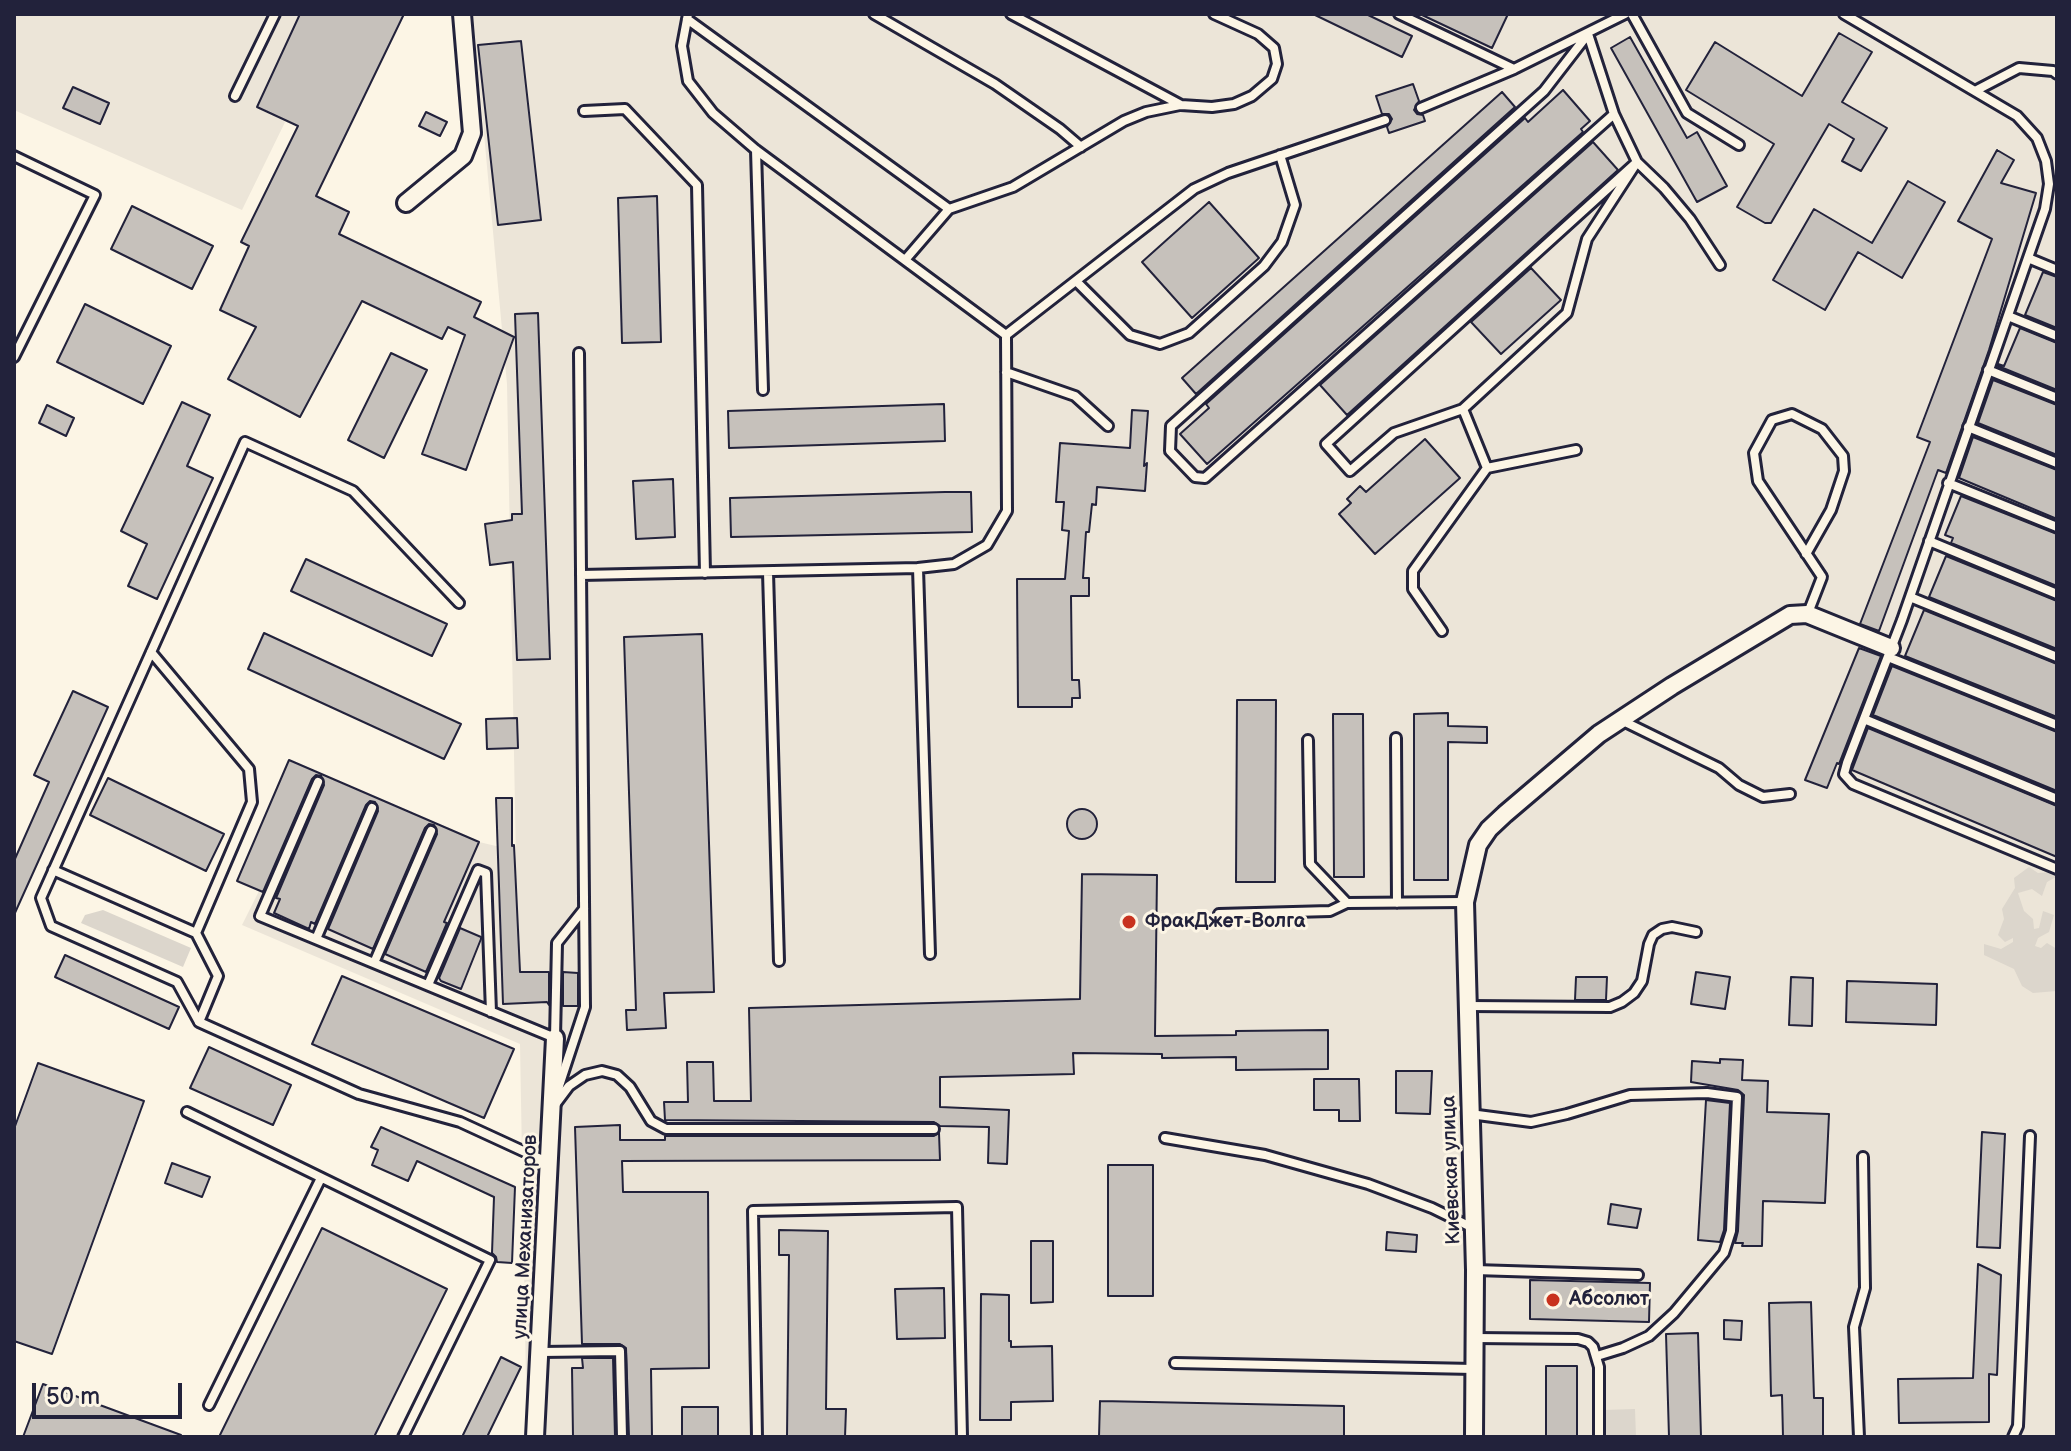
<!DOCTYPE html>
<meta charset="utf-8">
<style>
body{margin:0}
#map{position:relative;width:2071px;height:1451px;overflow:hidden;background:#fcf5e5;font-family:"Balsamiq Sans",sans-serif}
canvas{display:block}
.frame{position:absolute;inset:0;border:16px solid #22223b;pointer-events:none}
.scale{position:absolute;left:32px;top:1383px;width:150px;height:36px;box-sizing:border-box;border:4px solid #22223b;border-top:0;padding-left:10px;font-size:24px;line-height:28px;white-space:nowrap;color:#22223b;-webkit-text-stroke:6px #fcf5e5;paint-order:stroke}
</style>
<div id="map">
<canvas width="2071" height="1451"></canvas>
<div class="frame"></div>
<div class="scale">50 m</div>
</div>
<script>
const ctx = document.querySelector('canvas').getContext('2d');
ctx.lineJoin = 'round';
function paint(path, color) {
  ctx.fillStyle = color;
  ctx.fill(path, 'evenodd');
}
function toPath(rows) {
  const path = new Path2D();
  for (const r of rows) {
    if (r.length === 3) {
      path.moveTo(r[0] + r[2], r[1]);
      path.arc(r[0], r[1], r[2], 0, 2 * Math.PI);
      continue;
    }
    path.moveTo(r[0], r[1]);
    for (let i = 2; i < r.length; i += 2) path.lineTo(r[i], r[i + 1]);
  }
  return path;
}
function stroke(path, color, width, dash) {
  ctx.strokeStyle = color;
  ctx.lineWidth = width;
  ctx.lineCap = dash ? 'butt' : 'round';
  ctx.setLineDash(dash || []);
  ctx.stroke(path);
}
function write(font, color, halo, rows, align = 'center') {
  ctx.font = font + ' "Balsamiq Sans",sans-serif';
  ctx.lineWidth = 6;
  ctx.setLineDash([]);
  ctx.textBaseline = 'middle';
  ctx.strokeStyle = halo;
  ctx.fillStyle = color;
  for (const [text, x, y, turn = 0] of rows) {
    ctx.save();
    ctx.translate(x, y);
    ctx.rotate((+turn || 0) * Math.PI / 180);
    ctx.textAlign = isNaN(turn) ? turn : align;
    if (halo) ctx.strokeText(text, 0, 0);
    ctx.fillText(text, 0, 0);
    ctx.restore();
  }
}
const built = toPath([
 [14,14,338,14,242,210,14,110],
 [473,14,2057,14,2057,1437,527,1437,520,1044,242,925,259,891,237,881,289,760,479,842,496,846,514,845,516,860,507,384]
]);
const green = toPath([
 [2029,867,2038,873,2053,872,2056,877,2047,882,2042,896,2032,889,2018,893,2024,911,2033,919,2034,929,2039,928,2043,911,2054,915,2049,932,2038,938,2035,946,2041,948,2047,943,2057,949,2057,991,2033,993,2022,986,2014,969,1984,955,1984,944,2001,949,2013,942,2013,938,2005,942,1998,935,2004,919,2002,909,2015,888,2014,878],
 [103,910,191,948,183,967,81,923,85,915],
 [1635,1409,1636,1437,1604,1437,1603,1410]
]);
const building = toPath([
 [300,14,404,14,316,196,349,212,339,234,481,302,474,317,514,337,466,470,422,454,465,335,448,327,442,339,362,301,300,417,228,379,256,327,220,310,249,246,241,242,298,126,257,107,300,14],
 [1313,14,1366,14,1412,36,1402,57,1313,14],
 [1420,14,1508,14,1492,48,1420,14],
 [1839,33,1872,52,1842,102,1887,128,1861,171,1842,161,1854,139,1829,124,1771,223,1765,223,1737,207,1774,144,1686,90,1715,42,1802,96,1839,33],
 [1630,37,1687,138,1697,132,1727,186,1697,202,1611,48,1630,37],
 [521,41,541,220,498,225,478,45,521,41],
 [1413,84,1419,101,1414,110,1417,114,1423,115,1425,121,1389,133,1387,127,1392,119,1389,114,1382,114,1376,96,1413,84],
 [73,87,109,103,100,124,63,108,73,87],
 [1563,90,1590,121,1581,129,1583,132,1207,464,1180,434,1209,408,1206,404,1525,118,1528,122,1563,90],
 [1502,92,1515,107,1196,394,1182,378,1502,92],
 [426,112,447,122,440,136,419,126,426,112],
 [1593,142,1618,170,1347,415,1320,385,1593,142],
 [1997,150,2014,160,2001,183,2036,193,1989,350,1946,473,1938,470,1879,631,1860,624,1930,442,1917,437,1992,239,1958,221,1997,150],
 [1908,181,1945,202,1902,278,1858,252,1825,310,1773,280,1814,209,1872,243,1908,181],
 [657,196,661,342,622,343,618,198,657,196],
 [1209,202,1259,258,1192,318,1142,262,1209,202],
 [132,206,213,246,192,289,111,249,132,206],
 [1531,268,1561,300,1501,354,1471,322,1531,268],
 [2043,272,2057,277,2057,328,2025,315,2043,272],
 [85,304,171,346,143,404,57,362,85,304],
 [538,313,550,659,517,660,513,562,490,565,485,524,512,520,512,514,522,514,515,314,538,313],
 [2020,328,2057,343,2057,390,1998,366,1998,364,2004,366,2020,328],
 [391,353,427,370,384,458,348,440,391,353],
 [1993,380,2057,405,2057,455,1978,423,1993,380],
 [182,402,210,415,187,466,213,478,157,599,128,586,147,544,121,531,182,402],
 [944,404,945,441,729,448,728,411,944,404],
 [47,405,74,418,66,436,39,423,47,405],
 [1132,410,1148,411,1144,466,1147,463,1145,491,1097,487,1096,505,1092,504,1089,532,1086,532,1083,578,1089,578,1089,596,1071,596,1072,680,1079,680,1080,698,1072,698,1072,707,1018,707,1017,579,1065,579,1069,531,1062,530,1064,502,1056,502,1060,443,1130,448,1132,410],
 [1973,437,2057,470,2057,519,1959,478,1973,437],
 [1425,439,1460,478,1375,554,1339,514,1351,503,1347,499,1360,486,1366,492,1425,439],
 [673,479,675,537,636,539,633,481,673,479],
 [945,492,971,492,972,532,731,537,730,498,945,492],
 [1961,496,2057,534,2057,586,1951,543,1953,538,1945,535,1961,496],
 [1946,556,2057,601,2057,649,1929,597,1946,556],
 [306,559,447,624,432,656,291,591,306,559],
 [1924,610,2057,664,2057,717,1905,656,1924,610],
 [264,633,461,724,444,759,248,669,264,633],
 [702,634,714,992,664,993,666,1028,627,1030,626,1010,636,1010,624,637,702,634],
 [1859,648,1881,656,1839,764,1837,763,1827,788,1805,780,1859,648],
 [1892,666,2057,732,2057,791,1873,715,1892,666],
 [73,691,108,707,14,915,14,861,49,782,34,775,73,691],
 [1237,700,1276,700,1275,882,1236,882,1237,700],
 [1448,713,1448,726,1487,727,1487,743,1448,742,1448,880,1414,880,1414,714,1448,713],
 [1333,714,1363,714,1364,877,1334,877,1333,714],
 [517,718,518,748,487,749,486,719,517,718],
 [1868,728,2057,806,2057,857,1852,770,1868,728],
 [289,760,479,842,444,922,447,923,426,972,385,954,437,834,434,825,429,824,425,828,373,949,328,929,378,811,375,802,370,801,366,805,315,924,311,922,309,929,274,913,280,899,276,898,324,785,321,776,316,775,312,779,263,892,237,881,289,760],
 [108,778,224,834,206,871,90,815,108,778],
 [496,798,512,798,512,846,514,845,520,972,549,972,549,1005,547,1002,503,1004,496,798],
 [1082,824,15],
 [1082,874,1157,875,1155,1036,1236,1035,1236,1031,1328,1030,1328,1069,1236,1070,1236,1057,1162,1058,1162,1054,1073,1053,1074,1074,940,1077,940,1107,1009,1110,1007,1164,988,1163,989,1127,940,1126,934,1122,665,1120,664,1102,688,1102,687,1062,713,1062,714,1101,751,1101,749,1008,1080,999,1082,874],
 [460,928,481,937,481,939,461,989,441,981,439,978,460,928],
 [65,955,179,1007,169,1029,55,977,65,955],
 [563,972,578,973,578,1006,563,1006,563,972],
 [1696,972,1730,977,1725,1009,1691,1004,1696,972],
 [342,976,514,1049,484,1118,312,1044,342,976],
 [1576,977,1607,977,1606,1000,1575,1000,1576,977],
 [1791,977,1813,978,1812,1026,1789,1025,1791,977],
 [1847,981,1937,984,1936,1025,1846,1022,1847,981],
 [209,1047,291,1085,273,1125,190,1088,209,1047],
 [1720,1059,1743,1060,1742,1080,1768,1081,1767,1112,1829,1114,1825,1203,1763,1201,1762,1246,1742,1246,1743,1243,1735,1243,1738,1231,1744,1095,1738,1090,1691,1082,1692,1061,1720,1063,1720,1059],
 [38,1063,144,1101,52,1354,14,1341,14,1129,38,1063],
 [1396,1071,1432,1071,1430,1114,1396,1113,1396,1071],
 [1314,1079,1359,1079,1360,1121,1339,1121,1339,1110,1314,1110,1314,1079],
 [1706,1100,1730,1103,1724,1230,1720,1242,1698,1240,1706,1100],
 [620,1125,620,1140,665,1140,665,1136,934,1136,939,1133,940,1160,622,1161,623,1192,708,1192,709,1368,651,1369,652,1437,629,1437,626,1348,620,1344,582,1344,575,1127,620,1125],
 [381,1127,515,1187,512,1263,497,1262,496,1257,492,1253,494,1197,417,1161,408,1181,372,1165,378,1150,371,1147,381,1127],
 [1982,1132,2005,1134,2000,1248,1977,1247,1982,1132],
 [172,1163,210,1177,202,1197,165,1183,172,1163],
 [1108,1165,1153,1165,1153,1296,1108,1296,1108,1165],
 [1611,1204,1641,1209,1637,1228,1608,1224,1611,1204],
 [322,1228,447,1289,374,1437,219,1437,322,1228],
 [779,1230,828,1231,826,1409,846,1409,845,1437,787,1437,789,1255,779,1255,779,1230],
 [1387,1232,1417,1235,1416,1252,1386,1250,1387,1232],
 [1031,1241,1053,1241,1053,1302,1031,1303,1031,1241],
 [1978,1264,2001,1275,1997,1375,1989,1374,1989,1422,1899,1423,1898,1379,1973,1378,1978,1264],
 [1530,1280,1650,1283,1649,1322,1530,1319,1530,1280],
 [944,1288,945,1338,897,1339,895,1289,944,1288],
 [981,1294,1009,1295,1009,1341,1011,1341,1011,1347,1052,1346,1053,1401,1011,1402,1011,1420,980,1420,981,1294],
 [1811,1302,1814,1398,1823,1398,1823,1437,1783,1437,1782,1395,1771,1396,1769,1303,1811,1302],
 [1724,1320,1742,1321,1741,1340,1724,1339,1724,1320],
 [1698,1333,1701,1437,1669,1437,1666,1334,1698,1333],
 [501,1357,521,1367,487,1437,462,1437,501,1357],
 [582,1358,613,1358,615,1437,573,1437,572,1368,583,1368,582,1358],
 [1546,1366,1577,1366,1577,1437,1546,1437,1546,1366],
 [43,1384,181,1435,180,1437,23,1437,43,1384],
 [1100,1401,1344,1406,1344,1437,1099,1437,1100,1401],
 [682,1407,718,1407,718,1437,682,1437,682,1407]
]);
const service = toPath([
 [688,14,682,46,688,81,713,113,756,150,1006,335,1194,189,1228,173,1385,120],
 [874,14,995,84,1060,129,1081,147],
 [1011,14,1181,105,1212,107,1234,104,1252,96,1272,79,1277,64,1274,48,1258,34,1214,14],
 [1399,14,1514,69],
 [1632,14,1687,113,1739,145],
 [1844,14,2017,116,2037,138,2046,161,2049,184,2045,209,1902,620,1847,763,1844,774,1853,784,2057,869],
 [687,19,949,209],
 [1588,34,1614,114,1205,478,1195,477,1170,451,1171,426,1544,91,1588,34],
 [1975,91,2019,68,2053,71,2057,74],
 [235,96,275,14],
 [1421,108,1514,69,1625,14],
 [584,111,625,109,697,185,705,573],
 [1614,114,1637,162,1587,239,1567,313,1463,409,1394,433,1350,471,1326,444,1637,162,1664,188,1690,219,1720,265],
 [756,150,763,390],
 [14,156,95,195,14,357],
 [2028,258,2057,270],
 [905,260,949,209,1013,187,1124,121,1146,112,1180,105],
 [1076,281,1130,335,1160,344,1189,333,1264,266,1282,242,1295,205,1280,155],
 [2008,316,2057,336],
 [1988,370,2057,398],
 [1006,372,1075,396,1108,426],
 [1463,409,1487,468,1576,450],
 [1968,427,2057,463],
 [1948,483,2057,527],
 [1929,541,2057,594],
 [1806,554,1831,510,1844,471,1843,456,1822,429,1792,414,1772,420,1754,453,1758,481,1822,577,1808,613],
 [918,568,954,564,987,545,1007,511,1006,335],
 [768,572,779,961],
 [581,575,918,568,930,954],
 [1910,597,2057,657],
 [459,603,353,491,245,442,41,898,51,926,177,982,199,1022,359,1094,460,1122,549,1163],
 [1442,631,1413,589,1413,571,1487,468],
 [151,652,249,769,252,802,196,933],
 [1888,657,2057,725],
 [1864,719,2057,799],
 [1621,720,1719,768,1739,785,1763,797,1790,794],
 [1396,738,1397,903],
 [1308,740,1310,864,1347,903,1464,902],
 [318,782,260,916,555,1038,557,943,584,909],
 [53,870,196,933,218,976,199,1022],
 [1219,914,1330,911,1347,903],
 [316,939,372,808],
 [374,963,431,831],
 [428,985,478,870,486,873,491,1012],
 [1468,1006,1610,1007,1622,1002,1634,993,1642,981,1649,944,1653,935,1662,929,1672,927,1696,932],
 [558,1089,585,1007,579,353],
 [554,1106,569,1086,585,1075,602,1071,617,1075,630,1087,651,1121,666,1129,934,1129],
 [187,1112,490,1260,403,1437],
 [1470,1114,1531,1122,1567,1114,1630,1095,1707,1093,1737,1097,1731,1231,1724,1253,1674,1313,1649,1336,1623,1348,1597,1356],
 [1165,1138,1265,1155,1368,1184,1432,1208,1473,1228],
 [1475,1270,1638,1275],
 [1475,1338,1578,1339,1588,1342,1593,1347,1599,1367,1599,1437],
 [541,1352,620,1351,622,1437],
 [1175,1363,1474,1369],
 [209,1405,321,1178],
 [757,1437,753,1211,957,1207,962,1437],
 [1859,1437,1854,1327,1865,1288,1863,1157],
 [2013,1437,2018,1426,2030,1136]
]);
const minor = toPath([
 [406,203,463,156,472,133,462,14],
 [535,1437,555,1038],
 [1474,1437,1475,1270,1465,902,1478,845,1489,829,1505,814,1599,734,1672,686,1790,615,1807,614,1891,648]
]);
const markers = [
 [1129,922,8,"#c8321e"],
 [1553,1300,8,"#c8321e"]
];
const poiNames = [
 ["ФракДжет-Волга",1145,922],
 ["Абсолют",1569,1300]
];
const streetNames = [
 ["Киевская улица",1452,1170,-92],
 ["улица Механизаторов",526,1237,-87]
];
paint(built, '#ece5d8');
paint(green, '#dcd6cc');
paint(building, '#c6c1bb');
stroke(building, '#22223b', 2);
stroke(service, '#22223b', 14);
stroke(minor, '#22223b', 22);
stroke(service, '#fcf5e5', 8);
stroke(minor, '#fcf5e5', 16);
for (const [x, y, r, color] of markers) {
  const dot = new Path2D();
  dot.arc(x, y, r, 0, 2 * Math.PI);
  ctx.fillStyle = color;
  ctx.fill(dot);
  stroke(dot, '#fcf5e5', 3);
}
write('bold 20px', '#22223b', '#fcf5e5', poiNames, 'left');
write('20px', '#22223b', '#fcf5e5', streetNames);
</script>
